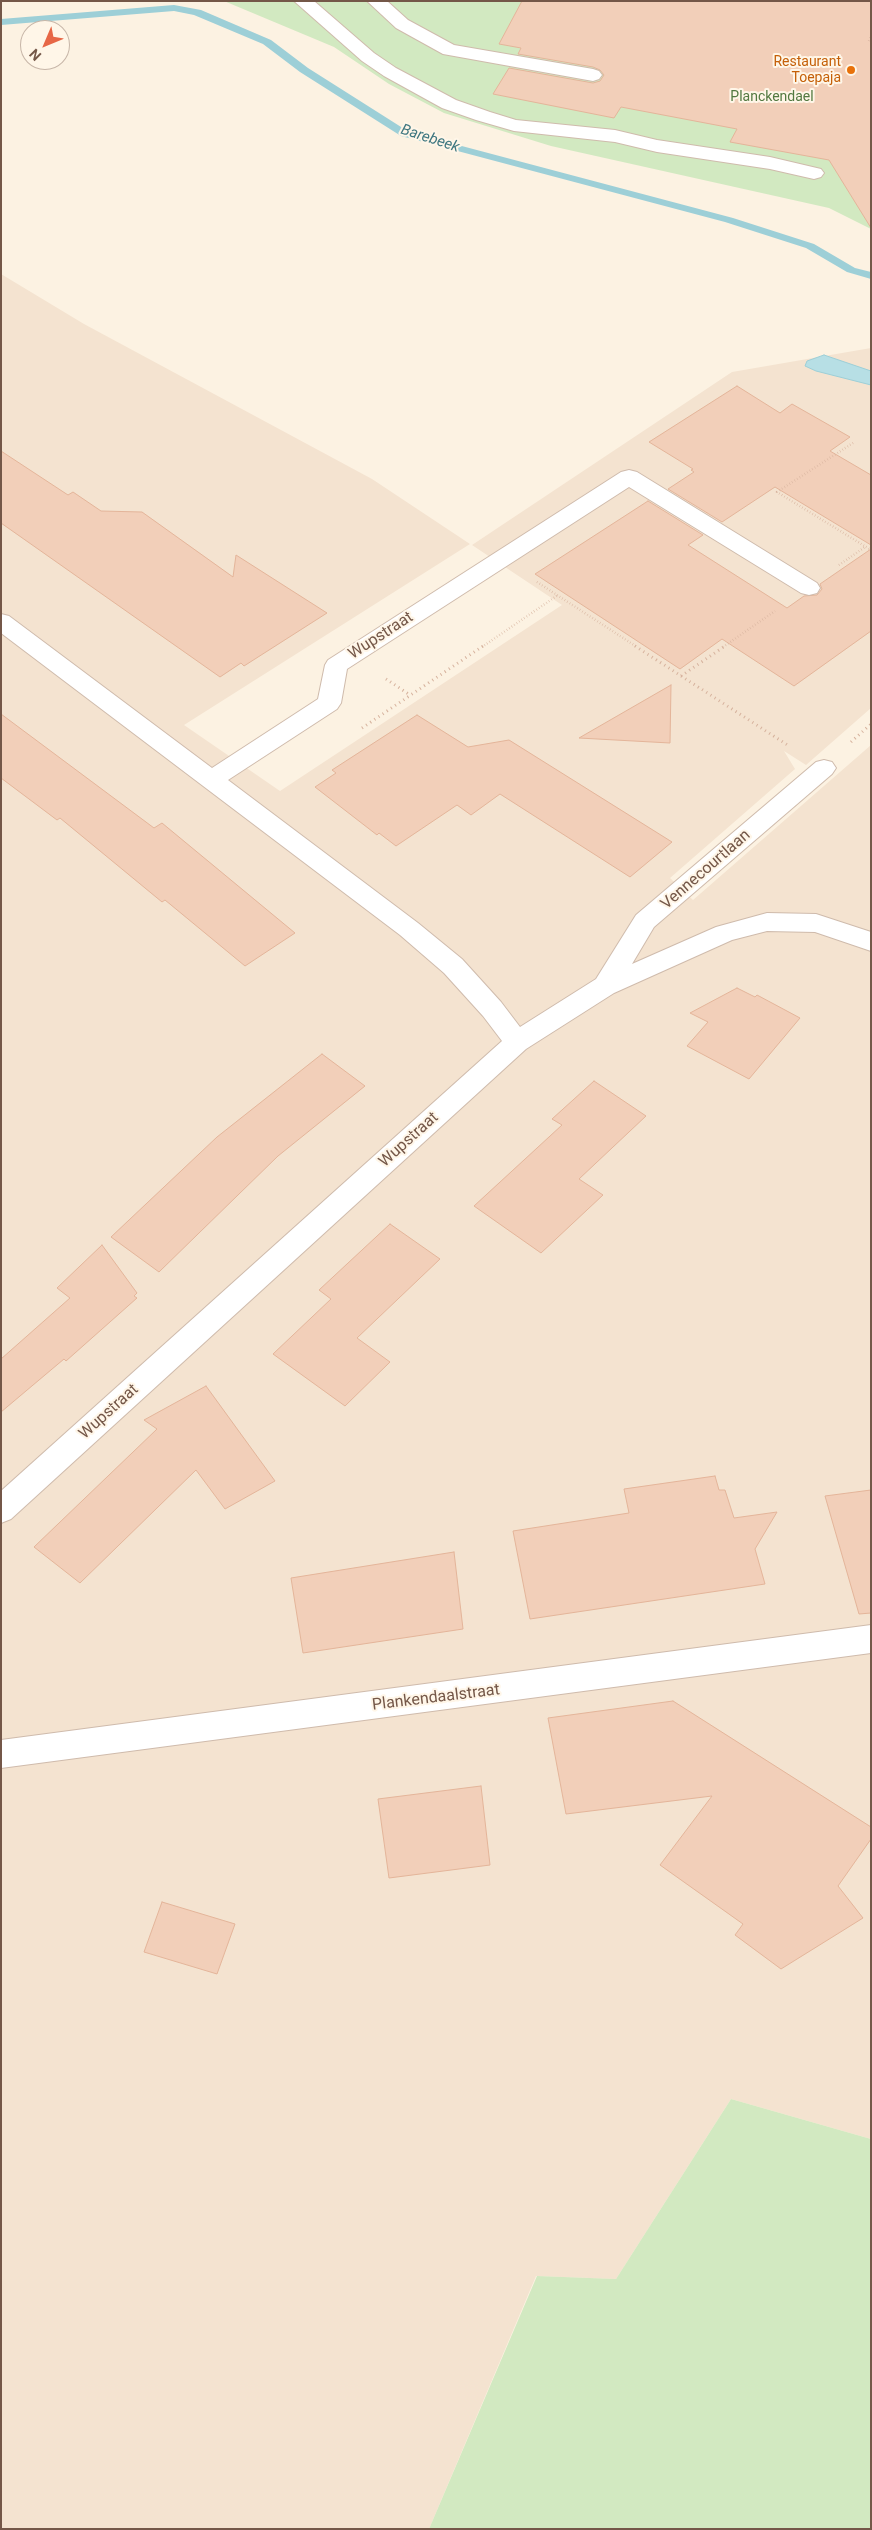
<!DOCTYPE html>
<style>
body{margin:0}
#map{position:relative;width:872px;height:2530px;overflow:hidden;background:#fcf2e2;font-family:Roboto,sans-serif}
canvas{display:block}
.frame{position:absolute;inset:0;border:2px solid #745748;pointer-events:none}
.north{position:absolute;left:20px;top:20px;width:50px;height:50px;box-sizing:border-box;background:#fff6e8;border:1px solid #c7b6a8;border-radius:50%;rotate:225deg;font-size:14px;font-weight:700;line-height:20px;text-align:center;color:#745748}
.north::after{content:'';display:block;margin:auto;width:18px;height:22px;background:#e76746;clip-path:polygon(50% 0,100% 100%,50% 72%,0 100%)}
</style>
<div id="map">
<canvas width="872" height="2530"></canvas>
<div class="frame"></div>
<div class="north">N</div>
</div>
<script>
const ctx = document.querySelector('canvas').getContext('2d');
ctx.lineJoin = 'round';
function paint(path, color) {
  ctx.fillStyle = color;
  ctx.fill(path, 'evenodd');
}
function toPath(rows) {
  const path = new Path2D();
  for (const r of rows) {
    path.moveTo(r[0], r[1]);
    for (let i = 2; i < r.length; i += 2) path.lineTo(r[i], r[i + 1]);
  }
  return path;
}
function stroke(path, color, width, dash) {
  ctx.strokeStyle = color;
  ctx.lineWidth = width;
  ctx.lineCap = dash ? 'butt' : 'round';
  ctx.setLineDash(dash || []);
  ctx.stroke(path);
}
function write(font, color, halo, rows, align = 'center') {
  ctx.font = font + ' Roboto,sans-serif';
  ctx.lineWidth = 4;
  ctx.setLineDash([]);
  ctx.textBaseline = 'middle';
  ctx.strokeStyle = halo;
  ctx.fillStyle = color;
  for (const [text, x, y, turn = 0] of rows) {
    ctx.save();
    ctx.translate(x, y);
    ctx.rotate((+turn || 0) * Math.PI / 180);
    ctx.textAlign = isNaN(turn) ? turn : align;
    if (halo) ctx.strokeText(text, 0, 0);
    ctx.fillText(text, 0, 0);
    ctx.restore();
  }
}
const residential = toPath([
 [1,274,84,324,372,479,470,544,184,725,280,791,562,605,472,545,732,372,871,348,871,708,806,765,784,751,795,769,670,878,693,900,871,745,871,2139,731,2099,616,2279,536,2276,429,2529,1,2529]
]);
const green = toPath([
 [224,1,871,1,871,229,829,208,551,146,444,113,389,84,334,47],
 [731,2099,871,2139,871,2529,429,2529,537,2276,616,2279]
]);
const water = toPath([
 [824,355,871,371,871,385,816,371,805,366,807,361,824,355]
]);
const stream = toPath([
 [174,5,201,10,271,40,308,68,409,132,733,218,814,244,855,268,871,272,871,279,847,272,806,248,725,222,401,136,300,72,263,44,194,15,174,11,1,25,1,19,174,5]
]);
const building = toPath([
 [522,1,871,1,871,228,829,160,730,142,737,129,621,107,614,118,493,94,509,68,593,83,600,81,604,75,600,70,593,67,518,54,521,48,499,44,522,1],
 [737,386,780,413,792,404,850,437,830,451,871,475,871,545,775,487,722,522,668,489,694,472,691,470,693,469,649,442,737,386],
 [1,451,68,495,73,492,101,511,142,512,233,577,236,555,327,613,244,666,241,663,220,677,1,523,1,451],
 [648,501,703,535,688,545,787,608,804,596,817,595,822,589,820,584,871,549,871,631,794,686,722,639,680,669,535,574,648,501],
 [671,685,670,743,579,738,671,685],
 [1,714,154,828,162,823,295,933,245,966,165,900,162,902,60,818,57,820,1,778,1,714],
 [417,715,468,747,509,740,672,842,630,877,500,794,471,815,457,805,396,846,379,833,377,835,315,787,336,773,332,770,417,715],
 [737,988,755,997,757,995,800,1018,749,1079,687,1046,708,1022,690,1013,737,988],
 [322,1054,365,1086,278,1156,159,1272,111,1237,217,1137,322,1054],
 [594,1081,646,1116,579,1179,603,1195,541,1253,474,1206,562,1125,552,1119,594,1081],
 [390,1224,440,1259,357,1338,390,1362,345,1406,273,1354,331,1299,319,1290,390,1224],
 [102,1245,137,1293,134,1296,137,1298,66,1361,64,1359,1,1412,1,1359,70,1298,57,1288,102,1245],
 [206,1386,275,1481,225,1509,196,1470,80,1583,34,1547,157,1429,144,1420,206,1386],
 [715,1476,719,1490,725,1490,734,1518,777,1512,755,1549,765,1584,530,1619,513,1531,629,1513,624,1489,715,1476],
 [871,1490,871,1613,859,1614,825,1496,871,1490],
 [454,1552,463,1629,303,1653,291,1578,454,1552],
 [673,1701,871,1827,871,1839,838,1886,863,1918,781,1969,735,1935,743,1924,660,1865,712,1796,566,1814,548,1718,673,1701],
 [481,1786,490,1865,389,1878,378,1799,481,1786],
 [162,1902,235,1924,217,1974,144,1952,162,1902]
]);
const pathFar1 = toPath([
 [869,41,871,36],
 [853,443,777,492,871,550],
 [839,565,865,547],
 [537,582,637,647],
 [482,647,558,595],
 [723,647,775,611]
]);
const path = toPath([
 [635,646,789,746],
 [681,676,725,646],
 [386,679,410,695],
 [362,728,483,646],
 [851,742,871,724]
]);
const minor = toPath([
 [294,1,314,1,374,53,396,68,456,100,490,112,516,120,615,130,657,140,770,157,821,169,824,173,821,177,814,179,770,169,657,152,615,142,514,131,476,120,442,108,384,76,362,61,294,1],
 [367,1,387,1,408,20,454,45,593,69,599,71,602,75,599,79,593,81,443,54,396,28,367,1],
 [629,470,637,472,817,583,820,588,817,593,809,595,801,593,629,487,347,669,341,703,337,709,228,780,418,923,462,959,501,1002,520,1027,596,979,636,915,816,762,824,760,832,762,836,768,832,774,654,927,632,964,716,927,767,913,816,914,871,932,871,951,815,932,767,931,732,940,614,993,526,1049,11,1519,1,1523,1,1491,502,1041,483,1016,444,973,400,935,1,633,1,614,9,616,212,768,318,699,325,665,328,660,621,472,629,470],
 [871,1625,871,1653,1,1768,1,1740,871,1625]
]);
const markers = [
 [851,70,5,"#e8710a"]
];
const farFoodnames = [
 ["Restaurant",841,62],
 ["Toepaja",841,78]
];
const farParknames = [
 ["Planckendael",772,97]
];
const farWaternames = [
 ["Barebeek",430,139,18]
];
const streetNames = [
 ["Wupstraat",381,636,-33],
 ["Vennecourtlaan",706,870,-41],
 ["Wupstraat",409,1140,-42],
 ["Wupstraat",109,1412,-42],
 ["Plankendaalstraat",436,1698,-7]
];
paint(residential, '#f4e3d0');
paint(green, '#d2e9c1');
paint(water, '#b7dfe5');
stroke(water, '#9dcfd7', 1);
paint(stream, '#9dcfd7');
paint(building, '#f2cfb9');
stroke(building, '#e4b59a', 1);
stroke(minor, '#cfbbac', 2);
stroke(pathFar1, '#d6b29d', 2.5, [0.5, 2.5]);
stroke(path, '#d6b29d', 3, [1, 4]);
paint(minor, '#fff');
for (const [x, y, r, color] of markers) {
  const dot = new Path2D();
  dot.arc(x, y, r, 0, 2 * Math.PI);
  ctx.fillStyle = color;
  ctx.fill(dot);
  stroke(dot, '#fff6e8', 2);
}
write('14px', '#c56008', '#fff6e8', farFoodnames, 'right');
write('14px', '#537941', '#fff6e8', farParknames);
write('italic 15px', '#3f7780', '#fff6e8', farWaternames);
write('16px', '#745748', '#fff6e8', streetNames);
</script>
